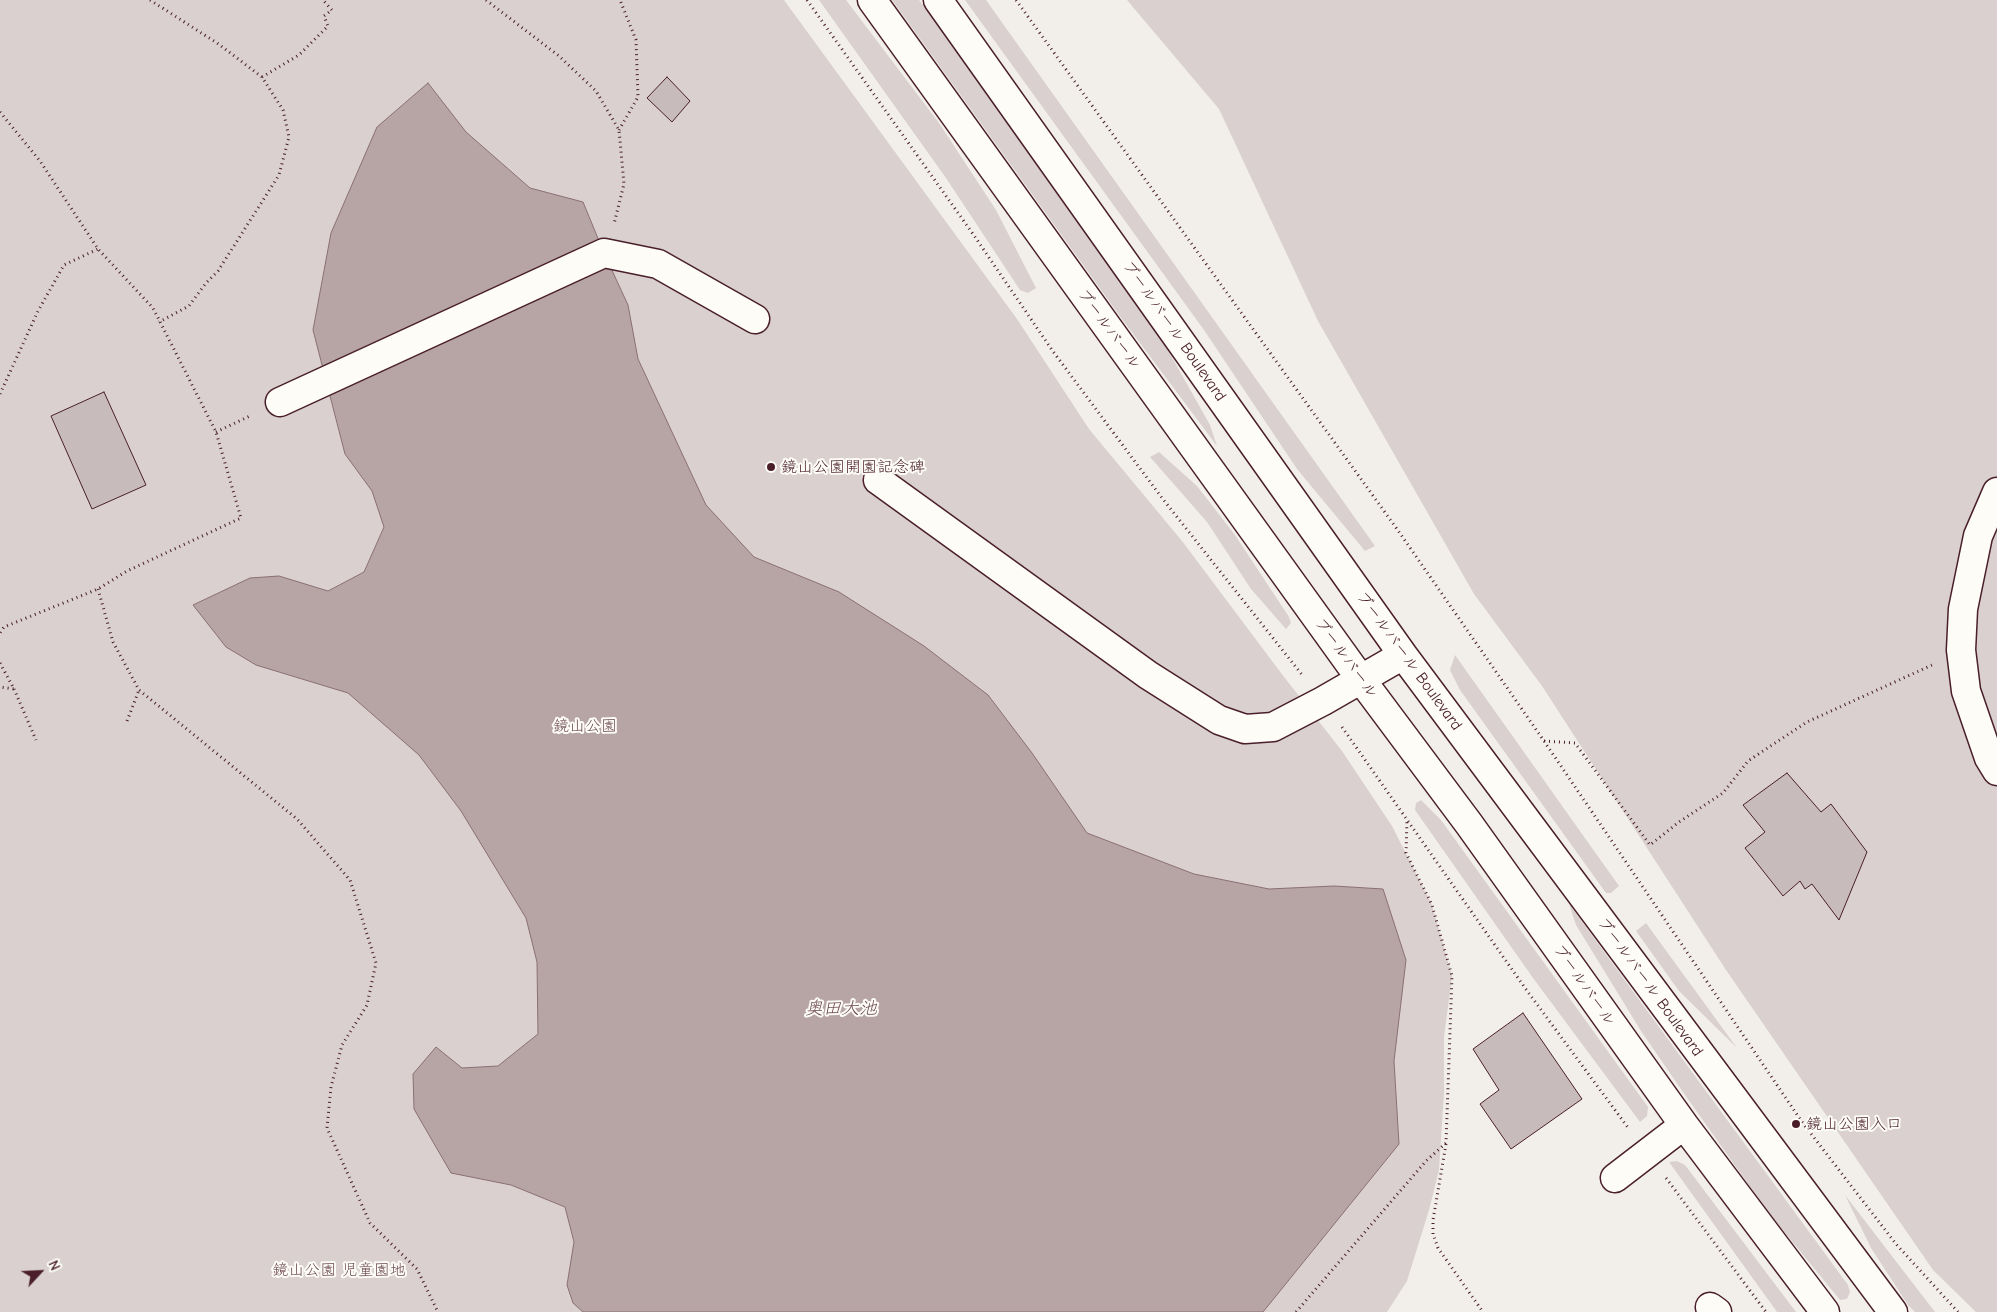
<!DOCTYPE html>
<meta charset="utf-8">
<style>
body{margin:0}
#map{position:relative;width:1997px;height:1312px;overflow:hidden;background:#f2efeb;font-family:"Comic Neue",sans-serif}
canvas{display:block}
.north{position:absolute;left:15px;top:1247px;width:50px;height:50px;-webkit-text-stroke:4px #fdfcf7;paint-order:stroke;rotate:65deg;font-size:14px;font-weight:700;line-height:20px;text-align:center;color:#4a1f2b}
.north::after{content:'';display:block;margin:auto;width:18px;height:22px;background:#4a1f2b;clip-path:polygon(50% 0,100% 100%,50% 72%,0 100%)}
</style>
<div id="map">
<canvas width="1997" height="1312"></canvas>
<div class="north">N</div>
</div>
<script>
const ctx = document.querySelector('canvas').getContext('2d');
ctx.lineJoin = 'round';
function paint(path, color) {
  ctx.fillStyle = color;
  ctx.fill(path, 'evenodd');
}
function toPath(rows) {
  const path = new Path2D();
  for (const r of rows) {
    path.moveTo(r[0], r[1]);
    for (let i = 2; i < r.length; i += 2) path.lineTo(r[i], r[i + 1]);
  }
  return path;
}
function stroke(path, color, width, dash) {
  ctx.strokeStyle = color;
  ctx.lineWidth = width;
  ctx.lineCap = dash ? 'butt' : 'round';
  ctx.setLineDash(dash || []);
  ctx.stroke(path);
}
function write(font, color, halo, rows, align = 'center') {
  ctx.font = font + ' "Comic Neue","Klee One",sans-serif';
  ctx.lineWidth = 4;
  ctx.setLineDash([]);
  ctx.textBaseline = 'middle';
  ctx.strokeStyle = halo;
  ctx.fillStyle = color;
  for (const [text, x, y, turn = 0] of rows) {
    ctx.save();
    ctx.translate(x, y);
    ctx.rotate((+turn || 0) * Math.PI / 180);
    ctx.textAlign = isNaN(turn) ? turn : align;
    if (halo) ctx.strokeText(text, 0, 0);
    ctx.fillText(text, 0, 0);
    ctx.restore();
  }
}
const green = toPath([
 [0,0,784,0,1017,319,1089,429,1182,541,1281,673,1342,751,1392,826,1432,905,1452,976,1444,1037,1444,1093,1439,1170,1429,1210,1407,1281,1387,1312,0,1312],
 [819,0,846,0,939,123,996,210,1036,288,1028,293,1020,290,946,178],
 [892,0,919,0,982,83,1160,336,1210,425,1217,446,1122,319],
 [965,0,986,0,1375,546,1365,551,1297,469,1204,330],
 [1127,0,1997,0,1997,1312,1976,1312,1933,1270,1726,970,1542,686,1474,594,1318,321,1219,109],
 [1159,452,1197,486,1235,535,1289,617,1291,623,1286,629,1251,589,1207,522,1150,457],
 [1455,655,1619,886,1611,893,1606,893,1460,690,1450,670],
 [1421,800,1441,820,1648,1107,1647,1116,1640,1122,1533,978,1415,810,1416,803],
 [1569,904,1848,1285,1850,1292,1847,1299,1840,1300,1768,1212,1685,1095,1641,1031,1576,925],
 [1646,923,1737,1048,1679,991,1636,931],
 [1677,1161,1685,1165,1796,1312,1777,1312,1669,1162],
 [1845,1195,1935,1312,1915,1312,1908,1305,1871,1248]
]);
const water = toPath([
 [428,83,466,132,530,188,583,202,604,253,628,305,638,359,706,505,754,557,839,592,924,646,988,695,1032,753,1087,833,1194,874,1269,889,1334,886,1383,889,1406,960,1394,1061,1399,1144,1263,1312,583,1312,573,1303,567,1285,574,1242,565,1207,511,1185,451,1173,414,1109,413,1074,436,1047,462,1068,498,1066,538,1034,537,962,526,918,461,811,419,755,348,693,256,665,226,647,193,605,250,578,279,576,328,591,364,572,384,527,372,491,345,454,313,330,331,233,377,127,428,83]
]);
const building = toPath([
 [667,77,690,101,672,122,647,98,667,77],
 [104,392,146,485,92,509,51,416,104,392],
 [1787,773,1821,812,1831,804,1867,852,1839,920,1812,884,1805,889,1800,881,1783,896,1745,848,1765,832,1743,805,1787,773],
 [1523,1013,1582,1099,1511,1149,1480,1104,1499,1090,1473,1049,1523,1013]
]);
const path = toPath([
 [150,0,217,43,262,77,283,110,289,137,279,175,218,271,206,283,189,306,159,322],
 [486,0,559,56,596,91,619,130,624,184,614,224],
 [807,0,973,234,1052,350,1162,498,1303,676],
 [1016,0,1397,529,1544,741,1802,1122,1896,1244,1958,1312],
 [262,77,299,55,328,26,324,16,332,10,323,0],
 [0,112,40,161,98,249,153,308,216,432,241,518,127,571,98,589,4,627,0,633],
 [619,130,638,97,636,40,620,0],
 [0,394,38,311,64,265,98,249],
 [216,432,252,415],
 [98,589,113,642,139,690,297,819,350,880,376,963,367,1005,342,1045,331,1087,327,1128,370,1223,417,1269,438,1312],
 [0,663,14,689,0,687],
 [14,689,36,740],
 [127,721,139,690],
 [1342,727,1525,988,1629,1129],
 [1544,741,1575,743,1650,845,1679,822,1723,793,1748,761,1807,722,1932,665],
 [1446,1144,1433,1220,1433,1234,1438,1248,1483,1312],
 [1666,1178,1766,1312],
 [1296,1312,1426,1161,1446,1143,1452,976,1432,905,1406,853,1407,819]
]);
const minor = toPath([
 [872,0,1360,678,1469,824,1684,1125,1825,1312],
 [938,0,1403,655,1893,1312],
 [280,402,604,253,658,264,755,319],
 [878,480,1148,675,1219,720,1245,729,1273,727,1323,701,1403,655],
 [1997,492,1978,536,1963,609,1961,650,1966,691,1989,758,1997,771],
 [1615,1178,1684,1125],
 [1710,1307,1717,1312]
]);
const markers = [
 [771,467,5,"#4a1f2b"],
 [1796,1124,5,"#4a1f2b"]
];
const streetNames = [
 ["ブールバール",1109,329,54],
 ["ブールバール Boulevard",1174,331,55],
 ["ブールバール",1346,658,54],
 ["ブールバール Boulevard",1409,661,54],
 ["ブールバール",1584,985,55],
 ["ブールバール Boulevard",1650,987,54]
];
const poiNames = [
 ["鏡山公園開園記念碑",781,467],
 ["鏡山公園入口",1806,1124]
];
const parkNames = [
 ["鏡山公園",585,726],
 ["鏡山公園 児童園地",339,1270]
];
const waterNames = [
 ["奥田大池",841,1009]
];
paint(green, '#d9d0cf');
paint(water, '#b7a5a6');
stroke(water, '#8b6f75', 1);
paint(building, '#c8bbbb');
stroke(building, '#4a1f2b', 1);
stroke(minor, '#4a1f2b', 31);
stroke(path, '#4a1f2b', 3, [1, 4]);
stroke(minor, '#fdfcf7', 28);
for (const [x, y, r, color] of markers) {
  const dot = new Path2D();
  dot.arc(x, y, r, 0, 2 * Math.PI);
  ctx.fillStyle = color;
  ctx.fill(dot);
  stroke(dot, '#fdfcf7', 2);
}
write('16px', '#4a1f2b', '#fdfcf7', streetNames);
write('16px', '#4a1f2b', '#fdfcf7', poiNames, 'left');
write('16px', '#6e4b54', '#fdfcf7', parkNames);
write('italic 18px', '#704e56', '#fdfcf7', waterNames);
</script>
